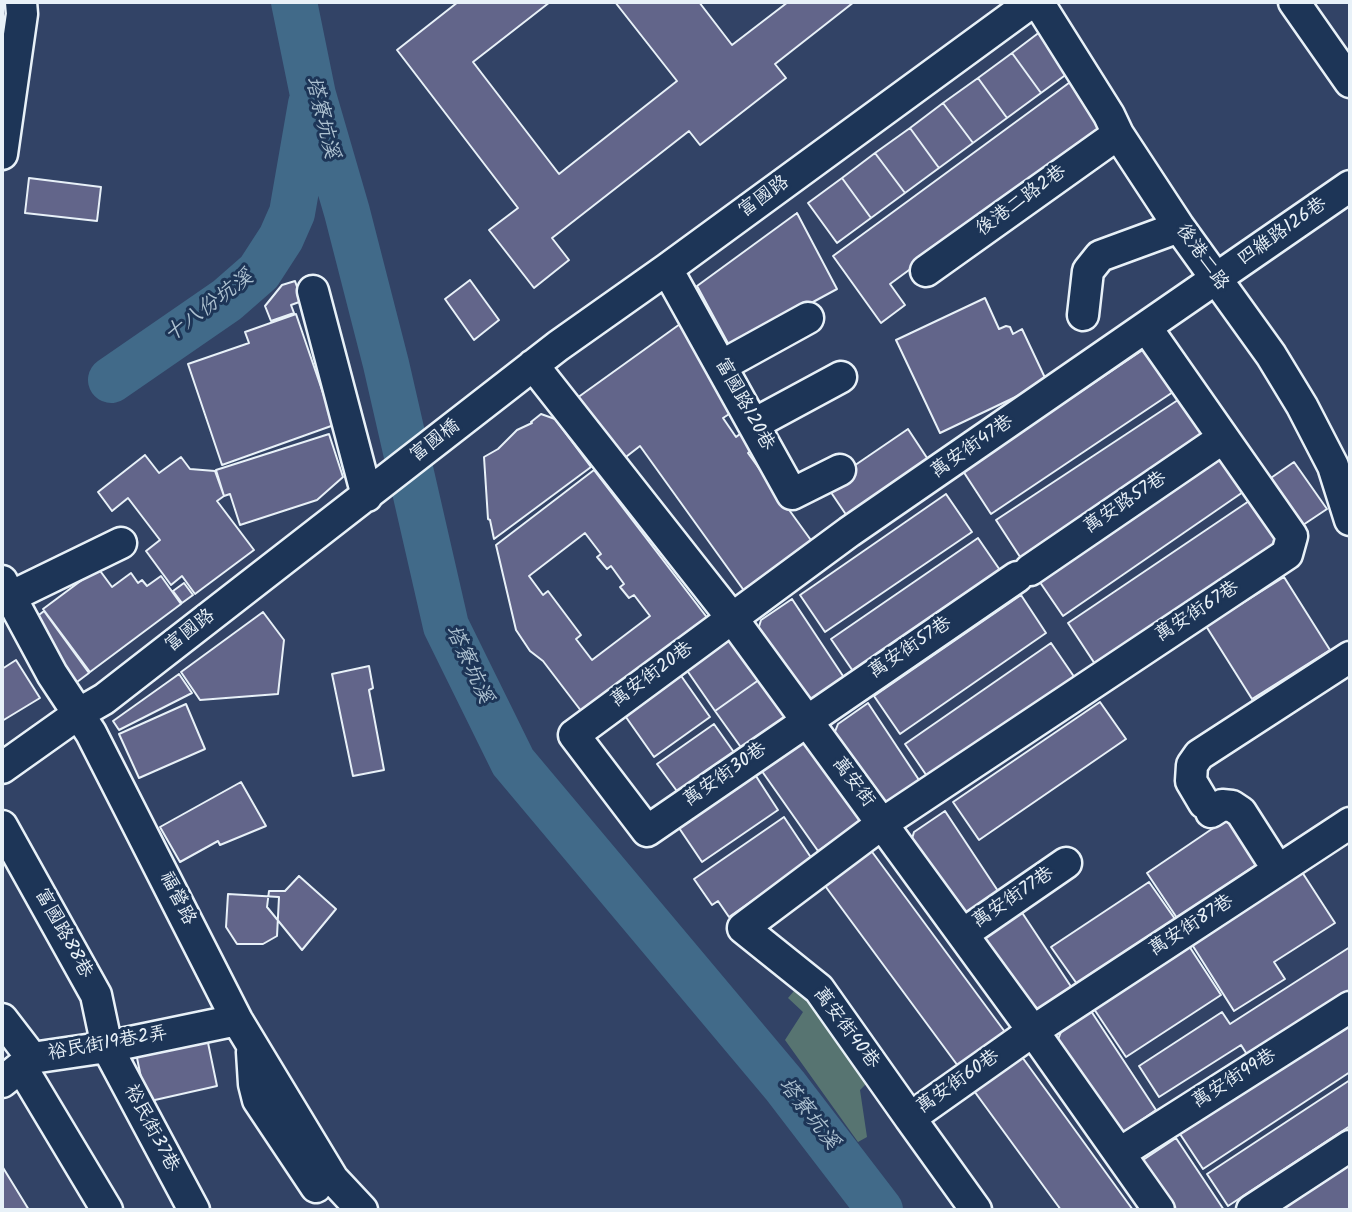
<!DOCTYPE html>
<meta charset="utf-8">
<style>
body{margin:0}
#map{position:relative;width:1352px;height:1212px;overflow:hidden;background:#324366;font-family:Kalam,sans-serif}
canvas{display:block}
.frame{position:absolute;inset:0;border:4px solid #e8f1f8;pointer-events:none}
</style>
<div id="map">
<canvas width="1352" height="1212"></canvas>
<div class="frame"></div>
</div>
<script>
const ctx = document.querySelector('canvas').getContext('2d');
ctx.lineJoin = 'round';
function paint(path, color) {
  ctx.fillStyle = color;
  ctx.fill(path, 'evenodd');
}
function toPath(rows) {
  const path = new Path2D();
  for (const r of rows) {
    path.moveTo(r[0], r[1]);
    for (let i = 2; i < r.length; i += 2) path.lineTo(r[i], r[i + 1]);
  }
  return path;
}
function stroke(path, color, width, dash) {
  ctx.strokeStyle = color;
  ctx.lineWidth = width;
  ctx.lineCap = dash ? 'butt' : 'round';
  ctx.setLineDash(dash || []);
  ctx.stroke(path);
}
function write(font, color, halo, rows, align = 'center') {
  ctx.font = font + ' Kalam,"LXGW WenKai TC",sans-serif';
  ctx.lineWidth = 6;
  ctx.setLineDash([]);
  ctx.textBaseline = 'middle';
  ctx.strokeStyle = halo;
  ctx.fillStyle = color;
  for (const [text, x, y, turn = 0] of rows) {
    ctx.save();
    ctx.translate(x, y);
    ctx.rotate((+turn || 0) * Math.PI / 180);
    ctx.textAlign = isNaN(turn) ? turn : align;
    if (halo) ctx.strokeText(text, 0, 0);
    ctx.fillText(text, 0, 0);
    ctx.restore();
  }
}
const green = toPath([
 [799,985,871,1079,860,1090,867,1137,858,1142,785,1040,803,1012,788,998]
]);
const river = toPath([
 [294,2,313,95,347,212,386,364,446,626,513,762,785,1086,880,1210],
 [111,380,227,300,259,272,281,238,292,213,311,104]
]);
const building = toPath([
 [458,2,550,2,473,62,559,174,677,81,615,2,699,2,732,45,788,2,854,2,775,64,786,78,700,145,689,131,552,238,569,260,534,288,489,230,518,208,397,50,458,2],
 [1045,28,1075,68,1041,93,1012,53,1045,28],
 [1012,53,1041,93,1007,118,978,78,1012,53],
 [1077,77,1109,123,890,284,905,305,881,323,833,256,1077,77],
 [978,78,1007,118,973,143,943,103,978,78],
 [943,103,973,143,939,168,910,128,943,103],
 [910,128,939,168,905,193,875,153,910,128],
 [875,153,905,193,871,218,842,178,875,153],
 [29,178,101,187,97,221,25,213,29,178],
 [842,178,871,218,837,243,808,203,842,178],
 [797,213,837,289,730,347,697,286,797,213],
 [470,280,499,320,474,340,445,299,470,280],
 [295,281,302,301,291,305,294,313,271,321,265,306,282,285,295,281],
 [985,298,999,329,1006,326,1010,327,1013,334,1022,329,1047,382,940,433,896,340,985,298],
 [296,314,334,425,222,465,188,364,249,343,245,332,296,314],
 [687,319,734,411,723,418,736,437,744,431,756,447,748,453,813,543,745,592,640,446,622,460,577,398,687,319],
 [1150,345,1179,388,991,514,963,471,1150,345],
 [1184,396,1212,439,1024,563,996,520,1184,396],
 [541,414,555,419,591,467,494,539,490,520,488,519,484,457,498,449,517,430,532,423,531,422,541,414],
 [908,429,933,467,851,522,826,485,908,429],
 [329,434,343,477,317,500,240,525,230,494,224,496,216,470,329,434],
 [1218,450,1246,490,1063,616,1035,575,1218,450],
 [145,455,159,473,181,457,190,469,215,471,224,496,217,501,254,550,195,594,182,576,171,585,146,551,160,540,128,498,112,511,98,492,145,455],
 [1294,462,1327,509,1297,529,1265,482,1294,462],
 [594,470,712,624,588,720,543,661,530,651,516,630,496,545,594,470],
 [585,533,601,554,597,557,607,569,611,566,624,584,620,587,629,598,634,595,650,616,592,660,576,639,581,635,548,591,543,595,529,576,585,533],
 [946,494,972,532,825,632,800,595,946,494],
 [1252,499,1280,540,1095,664,1068,623,1252,499],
 [978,538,1004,576,857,677,831,639,978,538],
 [98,568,112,587,131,573,138,583,142,580,147,586,161,576,181,604,90,672,43,609,98,568],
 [1284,577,1330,650,1252,699,1206,626,1284,577],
 [184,583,193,595,182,603,173,591,184,583],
 [1021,595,1046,633,900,734,874,696,1021,595],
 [792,599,847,682,810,702,758,630,761,620,792,599],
 [44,611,89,673,73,685,35,618,44,611],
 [263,612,284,640,278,694,200,700,181,672,263,612],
 [733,634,763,677,715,711,686,669,733,634],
 [1051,643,1077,681,931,782,905,744,1051,643],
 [16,660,40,698,2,721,2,669,16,660],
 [369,666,373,688,369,690,384,770,353,776,332,674,369,666],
 [677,670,710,717,654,757,621,710,677,670],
 [179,674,192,693,119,730,113,721,179,674],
 [763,677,793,719,745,753,715,711,763,677],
 [1100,702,1126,739,979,840,953,802,1100,702],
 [868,703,923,786,887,806,834,734,838,724,868,703],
 [186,704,205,749,139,778,119,734,186,704],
 [714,724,738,758,682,798,657,764,714,724],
 [806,733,866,818,818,851,759,767,806,733],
 [754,773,778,810,702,862,677,825,754,773],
 [241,782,266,826,220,845,218,841,180,862,160,827,241,782],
 [945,811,1000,894,970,915,963,914,911,842,914,832,945,811],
 [1234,814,1265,859,1177,918,1147,873,1234,814],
 [784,817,812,859,729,917,718,901,712,905,694,879,784,817],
 [867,845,1005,1032,958,1066,820,879,867,845],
 [1302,872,1335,923,1274,962,1285,979,1234,1011,1191,943,1302,872],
 [299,876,336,909,302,950,267,907,269,891,285,891,299,876],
 [1149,882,1175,919,1077,984,1051,947,1149,882],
 [228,894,279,897,277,936,263,944,237,944,226,927,228,894],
 [1017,905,1072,988,1042,1009,1029,1006,984,943,983,936,1017,905],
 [1189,946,1221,995,1126,1057,1094,1009,1189,946],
 [1350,947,1350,991,1248,1056,1241,1045,1159,1097,1139,1066,1222,1012,1230,1024,1350,947],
 [1091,1011,1156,1110,1117,1137,1057,1042,1061,1032,1091,1011],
 [1350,1023,1350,1072,1203,1169,1180,1134,1350,1023],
 [207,1038,217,1086,146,1102,136,1053,207,1038],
 [1017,1050,1133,1210,1061,1210,969,1084,1017,1050],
 [1350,1080,1350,1126,1228,1206,1207,1174,1350,1080],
 [1176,1138,1224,1210,1168,1210,1137,1164,1176,1138],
 [1350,1164,1350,1210,1281,1210,1350,1164],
 [2,1166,29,1210,2,1210,2,1166]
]);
const minor = toPath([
 [1038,2,1109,115,1118,134,1179,227,1271,355,1302,406,1333,466,1350,520],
 [1294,2,1350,82],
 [2,154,22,14,21,2],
 [667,269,792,494,840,470],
 [926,271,1118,134],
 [313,291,367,496],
 [1083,315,1088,271,1100,256,1179,227],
 [533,365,732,618,1033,1031,1159,1210],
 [721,366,808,318],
 [754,424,841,377],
 [1030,570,1223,438],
 [1017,577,647,831,574,735,849,532,1350,186],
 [2,581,52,674,91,733,237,1020,333,1179,362,1210],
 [10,597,121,543],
 [2,768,78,714,104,699,558,346,667,269,1032,2],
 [1204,803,1191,781,1192,765,1199,755,1350,657],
 [1211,812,1222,805,1232,806,1241,812,1278,870],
 [2,826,96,995,107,1047,194,1210],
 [963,934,1066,863],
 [2,1019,32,1058],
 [252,1052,254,1084,258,1100,316,1187],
 [22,1068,107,1210],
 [2,1082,32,1058,107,1047,237,1020],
 [910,1118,819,989,743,928,883,823,1287,554,1292,536,1146,327],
 [1120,1153,1350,1007],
 [976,1210,910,1118,1033,1031,1350,823],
 [1252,1210,1350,1146]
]);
const streetNames = [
 ["富國路",765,198,-36],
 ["後港二路2巷",1022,202,-36],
 ["四維路126巷",1283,233,-35],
 ["後港二路",1201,258,55],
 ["富國路120巷",743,405,61],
 ["富國橋",436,442,-38],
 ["萬安街47巷",973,448,-35],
 ["萬安路57巷",1126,504,-34],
 ["萬安街67巷",1198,613,-33],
 ["富國路",191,632,-38],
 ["萬安街57巷",911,649,-34],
 ["萬安街20巷",653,676,-36],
 ["萬安街30巷",726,776,-35],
 ["萬安街",852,783,53],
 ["福營路",176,899,63],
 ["萬安街77巷",1014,899,-34],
 ["萬安街87巷",1192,927,-33],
 ["富國路88巷",62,934,61],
 ["萬安街40巷",845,1029,53],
 ["裕民街19巷2弄",108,1045,-10],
 ["萬安街99巷",1235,1080,-32],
 ["萬安街60巷",959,1083,-35],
 ["裕民街37巷",150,1129,62]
];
const waterNames = [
 ["塔寮坑溪",320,118,76],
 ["十八份坑溪",210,308,-37],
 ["塔寮坑溪",467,665,65],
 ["塔寮坑溪",807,1115,52]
];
paint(green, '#577471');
stroke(river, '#416a89', 46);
paint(building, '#62658a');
stroke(building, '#e8f1f8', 2);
stroke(minor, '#e8f1f8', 35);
stroke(minor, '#1d3557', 30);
write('19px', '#e8f1f8', '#1d3557', streetNames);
write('italic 21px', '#aec2d1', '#1d3557', waterNames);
</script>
